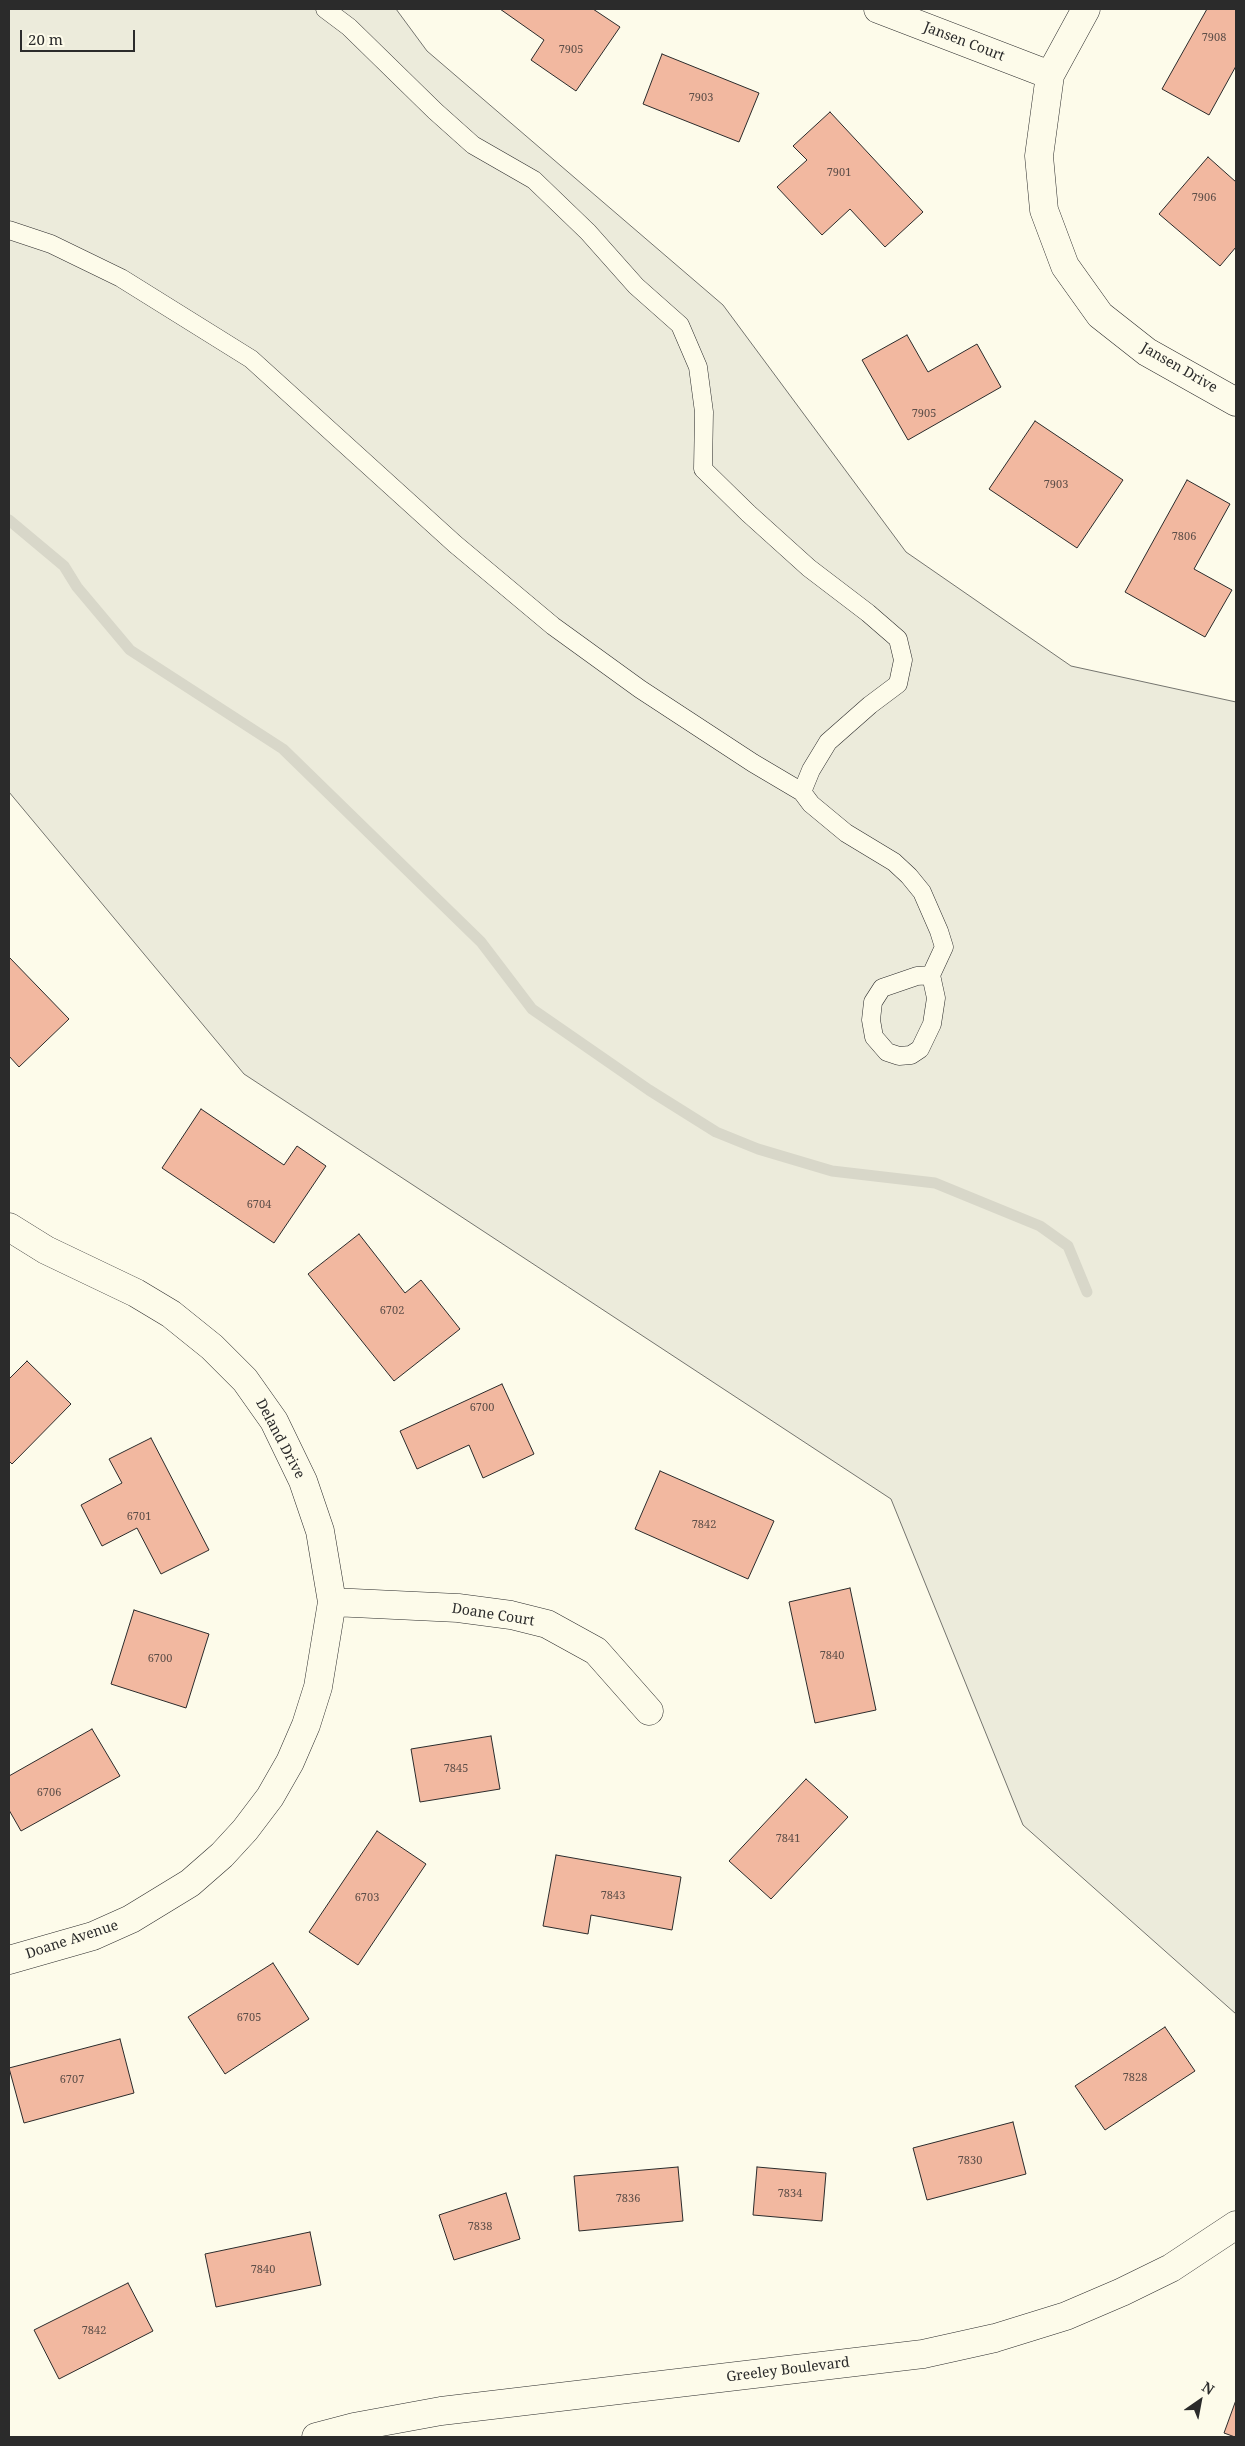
<!DOCTYPE html>
<style>
body{margin:0}
#map{position:relative;width:1245px;height:2446px;overflow:hidden;background:#fdfbea;font-family:"Noto Serif",serif}
canvas{display:block}
.frame{position:absolute;inset:0;border:10px solid #2b2b2b;pointer-events:none}
.north{position:absolute;left:1175px;top:2376px;width:50px;height:50px;-webkit-text-stroke:4px #fdfbea;paint-order:stroke;rotate:33deg;font-size:14px;font-weight:700;line-height:20px;text-align:center;color:#2b2b2b}
.north::after{content:'';display:block;margin:auto;width:18px;height:22px;background:#2b2b2b;clip-path:polygon(50% 0,100% 100%,50% 72%,0 100%)}
.scale{position:absolute;left:20px;top:30px;width:115px;height:22px;box-sizing:border-box;border:2px solid #2b2b2b;border-top:0;padding-left:6px;font-size:15px;line-height:18px;white-space:nowrap;color:#2b2b2b;-webkit-text-stroke:4px #fdfbea;paint-order:stroke}
</style>
<div id="map">
<canvas width="1245" height="2446"></canvas>
<div class="frame"></div>
<div class="north">N</div>
<div class="scale">20 m</div>
</div>
<script>
const ctx = document.querySelector('canvas').getContext('2d');
ctx.lineJoin = 'round';
function paint(path, color) {
  ctx.fillStyle = color;
  ctx.fill(path, 'evenodd');
}
function toPath(rows) {
  const path = new Path2D();
  for (const r of rows) {
    path.moveTo(r[0], r[1]);
    for (let i = 2; i < r.length; i += 2) path.lineTo(r[i], r[i + 1]);
  }
  return path;
}
function stroke(path, color, width, dash) {
  ctx.strokeStyle = color;
  ctx.lineWidth = width;
  ctx.lineCap = dash ? 'butt' : 'round';
  ctx.setLineDash(dash || []);
  ctx.stroke(path);
}
function write(font, color, halo, rows, align = 'center') {
  ctx.font = font + ' "Noto Serif",serif';
  ctx.lineWidth = 4;
  ctx.setLineDash([]);
  ctx.textBaseline = 'middle';
  ctx.strokeStyle = halo;
  ctx.fillStyle = color;
  for (const [text, x, y, turn = 0] of rows) {
    ctx.save();
    ctx.translate(x, y);
    ctx.rotate((+turn || 0) * Math.PI / 180);
    ctx.textAlign = isNaN(turn) ? turn : align;
    if (halo) ctx.strokeText(text, 0, 0);
    ctx.fillText(text, 0, 0);
    ctx.restore();
  }
}
const green = toPath([
 [9,9,396,9,427,51,723,305,906,552,1071,666,1236,702,1236,2014,1023,1825,891,1499,244,1074,9,792,9,9]
]);
const stream = toPath([
 [9,520,64,566,77,587,130,650,283,749,481,942,532,1009,649,1090,716,1132,758,1149,832,1171,935,1183,1040,1226,1068,1246,1087,1292]
]);
const building = toPath([
 [500,9,593,9,620,27,576,91,531,60,544,40,500,9],
 [1207,9,1236,9,1236,66,1209,115,1162,89,1207,9],
 [662,54,759,93,739,142,643,104,662,54],
 [830,112,923,212,885,247,850,209,822,235,777,187,807,160,793,146,830,112],
 [1208,157,1236,182,1236,247,1220,266,1159,214,1208,157],
 [907,335,928,372,977,344,1001,387,908,440,862,360,907,335],
 [1035,421,1123,480,1077,548,989,489,1035,421],
 [1187,480,1230,504,1194,569,1232,590,1205,637,1125,592,1187,480],
 [9,957,69,1019,19,1067,9,1056,9,957],
 [201,1109,284,1165,297,1146,326,1166,274,1243,162,1168,201,1109],
 [359,1234,405,1293,421,1280,460,1329,394,1381,308,1274,359,1234],
 [27,1361,71,1404,12,1464,9,1461,9,1379,27,1361],
 [502,1384,534,1454,483,1478,469,1445,417,1469,400,1431,502,1384],
 [151,1438,209,1550,161,1574,137,1528,102,1546,81,1505,122,1483,109,1459,151,1438],
 [660,1471,774,1521,748,1579,635,1529,660,1471],
 [850,1588,876,1710,815,1723,789,1602,850,1588],
 [134,1610,209,1634,186,1708,111,1684,134,1610],
 [92,1729,120,1776,21,1831,9,1810,9,1776,92,1729],
 [491,1736,500,1789,420,1802,411,1749,491,1736],
 [806,1779,848,1817,771,1899,729,1861,806,1779],
 [377,1831,426,1864,358,1965,309,1932,377,1831],
 [556,1855,681,1877,672,1930,591,1915,588,1934,543,1926,556,1855],
 [273,1963,309,2019,225,2074,188,2017,273,1963],
 [1165,2027,1195,2071,1105,2130,1075,2086,1165,2027],
 [120,2039,134,2093,24,2123,9,2068,120,2039],
 [1013,2122,1026,2174,927,2200,913,2148,1013,2122],
 [678,2167,683,2221,579,2231,574,2176,678,2167],
 [757,2167,826,2173,822,2221,753,2215,757,2167],
 [506,2193,520,2239,454,2260,439,2215,506,2193],
 [310,2232,321,2285,216,2307,205,2254,310,2232],
 [128,2283,153,2331,59,2379,34,2330,128,2283],
 [1236,2400,1236,2437,1235,2437,1224,2433,1236,2400]
]);
const service = toPath([
 [9,230,51,244,121,278,251,359,455,544,553,626,640,689,753,763,802,792,811,770,828,742,870,705,898,684,903,660,898,639,868,613,809,568,748,513,703,469,704,412,698,367,680,325,636,286,588,232,534,180,473,145,435,111,349,27,325,9],
 [802,792,811,804,846,833,894,862,909,876,922,892,939,931,944,947,931,975,917,976,882,988,873,1002,871,1020,874,1037,887,1052,899,1056,911,1055,920,1049,932,1024,936,998,931,975]
]);
const minor = toPath([
 [878,9,1050,75],
 [1086,9,1050,75,1039,156,1044,210,1065,266,1100,315,1147,352,1236,402],
 [9,1227,46,1250,136,1293,171,1314,212,1347,245,1380,274,1421,303,1481,320,1531,332,1602,318,1687,306,1725,290,1762,270,1797,245,1830,222,1855,190,1883,131,1919,93,1936,9,1960],
 [332,1602,458,1608,511,1615,547,1624,596,1651,649,1711]
]);
const tertiary = toPath([
 [316,2437,354,2427,441,2411,923,2354,995,2338,1066,2316,1122,2292,1171,2268,1236,2225]
]);
const numberNames = [
 ["7908",1214,38],
 ["7905",571,50],
 ["7903",701,98],
 ["7901",839,173],
 ["7906",1204,198],
 ["7905",924,414],
 ["7903",1056,485],
 ["7806",1184,537],
 ["6704",259,1205],
 ["6702",392,1311],
 ["6700",482,1408],
 ["6701",139,1517],
 ["7842",704,1525],
 ["7840",832,1656],
 ["6700",160,1659],
 ["7845",456,1769],
 ["6706",49,1793],
 ["7841",788,1839],
 ["7843",613,1896],
 ["6703",367,1898],
 ["6705",249,2018],
 ["7828",1135,2078],
 ["6707",72,2080],
 ["7830",970,2161],
 ["7834",790,2194],
 ["7836",628,2199],
 ["7838",480,2227],
 ["7840",263,2270],
 ["7842",94,2331]
];
const streetNames = [
 ["Jansen Court",964,42,21],
 ["Jansen Drive",1179,368,30],
 ["Deland Drive",280,1439,62],
 ["Doane Court",493,1615,9],
 ["Doane Avenue",72,1940,-18],
 ["Greeley Boulevard",788,2370,-7]
];
paint(green, '#ecebdb');
stroke(green, '#74746e', 1);
stroke(stream, '#d8d7c9', 11);
paint(building, '#f2b8a0');
stroke(building, '#2b2b2b', 1);
stroke(service, '#2b2b2b', 19);
stroke(minor, '#2b2b2b', 29);
stroke(tertiary, '#2b2b2b', 29);
stroke(service, '#fdfbea', 18);
stroke(minor, '#fdfbea', 28);
stroke(tertiary, '#fdfbea', 28);
write('11px', '#5d4e48', null, numberNames);
write('14px', '#2b2b2b', '#fdfbea', streetNames);
</script>
